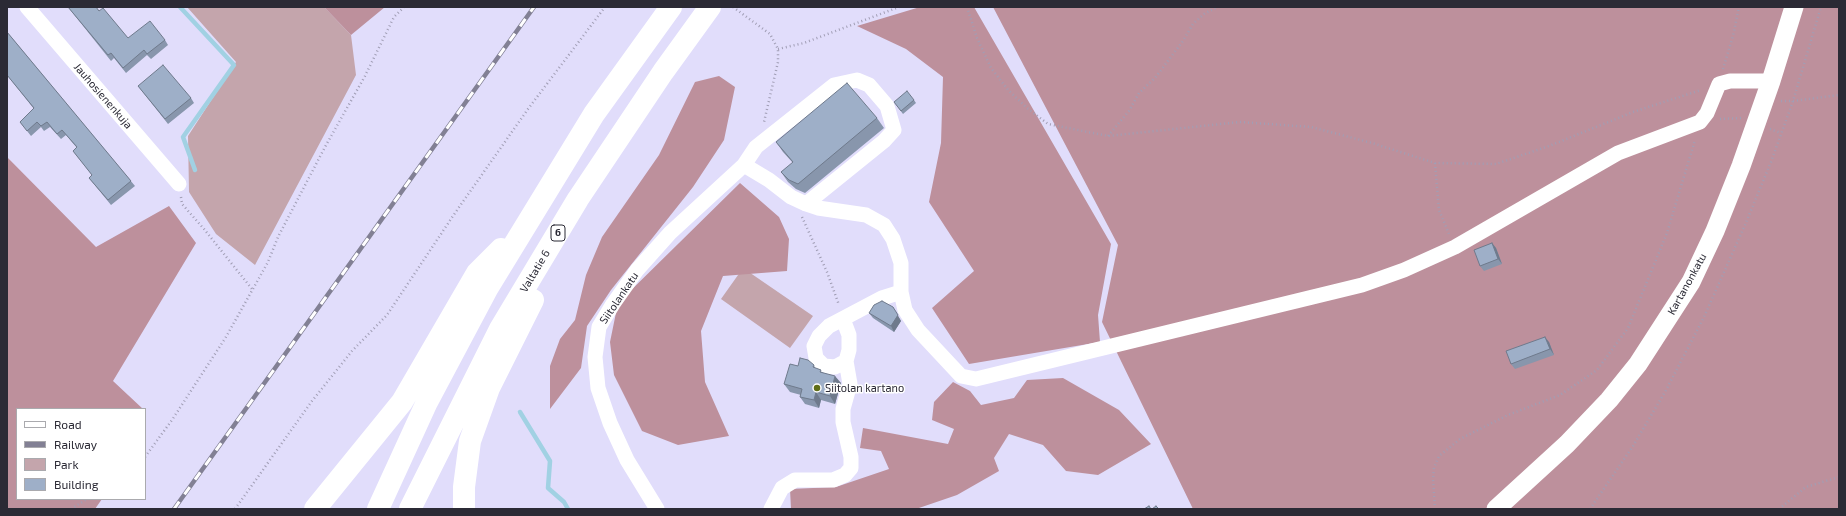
<!DOCTYPE html>
<style>
body{margin:0}
#map{position:relative;width:1846px;height:516px;overflow:hidden;background:#e1ddfb;font-family:"Exo 2",sans-serif}
canvas{display:block}
.frame{position:absolute;inset:0;border:8px solid #2b2a35;pointer-events:none}
.legend{position:absolute;left:16px;top:408px;width:130px;height:92px;box-sizing:border-box;background:#fff;border:1px solid #aaaaae;margin:0;padding:5px 7px;list-style:none;font-size:12px;color:#2b2a35}
.legend li{display:flex;align-items:center;gap:8px;height:20px}
.legend b{width:20px;border:1px solid #aaaaae}
</style>
<div id="map">
<canvas width="1846" height="516"></canvas>
<div class="frame"></div>
<ul class="legend">
<li><b style="height:5px;background:#fff"></b>Road</li>
<li><b style="height:5px;background:#828094"></b>Railway</li>
<li><b style="height:11px;background:#c4a5ac"></b>Park</li>
<li><b style="height:11px;background:#9eafc8"></b>Building</li>
</ul>
</div>
<script>
const ctx = document.querySelector('canvas').getContext('2d');
ctx.lineJoin = 'round';
function paint(path, color) {
  ctx.fillStyle = color;
  ctx.fill(path, 'evenodd');
}
function toPath(rows) {
  const path = new Path2D();
  for (const r of rows) {
    path.moveTo(r[0], r[1]);
    for (let i = 2; i < r.length; i += 2) path.lineTo(r[i], r[i + 1]);
  }
  return path;
}
function stroke(path, color, width, dash) {
  ctx.strokeStyle = color;
  ctx.lineWidth = width;
  ctx.lineCap = dash ? 'butt' : 'round';
  ctx.setLineDash(dash || []);
  ctx.stroke(path);
}
function write(font, color, halo, rows, align = 'center') {
  ctx.font = font + ' "Exo 2",sans-serif';
  ctx.lineWidth = 3;
  ctx.setLineDash([]);
  ctx.textBaseline = 'middle';
  ctx.strokeStyle = halo;
  ctx.fillStyle = color;
  for (const [text, x, y, turn = 0] of rows) {
    ctx.save();
    ctx.translate(x, y);
    ctx.rotate((+turn || 0) * Math.PI / 180);
    ctx.textAlign = isNaN(turn) ? turn : align;
    if (halo) ctx.strokeText(text, 0, 0);
    ctx.fillText(text, 0, 0);
    ctx.restore();
  }
}
const green = toPath([
 [187,7,324,7,351,35,356,75,255,265,216,234,189,192,188,136,236,62],
 [743,268,813,316,790,348,721,299]
]);
const forest = toPath([
 [324,7,385,7,351,35],
 [920,7,974,7,1111,244,1098,315,1100,342,969,364,932,308,974,271,929,202,941,143,943,77,906,49,857,26],
 [993,7,1839,7,1839,509,1193,509,1102,322,1118,245],
 [719,76,735,87,724,140,693,187,611,290,587,326,581,368,550,409,550,366,560,339,575,320,586,275,602,237,659,155,695,82],
 [7,157,96,247,169,206,196,243,113,381,143,409,17,409,17,499,102,499,95,509,7,509],
 [740,183,779,217,789,239,787,271,723,276,701,331,705,382,729,436,678,445,642,431,614,375,610,342,618,303],
 [1063,378,1119,410,1151,444,1098,475,1066,471,1043,445,1009,434,994,458,999,471,957,495,916,509,791,509,790,489,836,487,889,469,881,451,860,448,863,428,948,444,954,429,932,420,934,402,953,382,970,391,981,405,1014,398,1027,380]
]);
const stream = toPath([
 [180,7,234,65,183,137,195,170],
 [520,412,550,461,548,488,564,502,568,509]
]);
const path = toPath([
 [733,7,770,34,778,49,778,62,764,122],
 [967,7,977,38,991,68,1009,91,1027,108,1048,124,1108,136,1240,122,1311,127,1372,143,1435,163,1496,164,1549,146,1633,112,1701,90],
 [778,49,804,43,899,7],
 [1723,69,1733,36,1739,7],
 [1781,101,1793,101,1839,95],
 [1720,119,1741,118],
 [1770,129,1781,133],
 [1108,136,1129,111,1139,93,1155,78,1183,41,1193,24,1204,14,1217,7],
 [1435,163,1439,210,1449,234],
 [181,197,182,204,204,229,252,289],
 [802,217,827,272,839,305],
 [145,457,172,420,226,337,268,262,278,237,325,147,365,76,394,17,404,7],
 [71,509,87,499],
 [235,509,312,401,352,351,387,315,455,213,528,109,605,7],
 [1435,509,1433,479,1434,468,1439,456,1460,439,1508,415,1560,395,1597,370,1628,328,1667,233,1695,140],
 [1590,509,1633,446,1665,392,1704,317,1745,225,1771,162,1793,101,1821,7],
 [1779,509,1806,487,1839,477]
]);
const minor = toPath([
 [27,7,179,184],
 [744,165,769,180,791,197,806,204,818,208,866,215,884,225,893,239,901,263,901,292],
 [843,319,849,335,849,350,846,361,835,367,824,366,816,358,814,346,819,336,829,326,882,298,901,292,905,310,918,330,961,376,976,379,1362,285,1404,270,1455,247,1618,153,1700,122,1707,113,1719,84,1730,81,1771,81],
 [657,509,627,460,610,423,598,388,595,357,599,327,613,304,637,270,670,233,744,165,756,147,834,85,857,80,869,85,887,106,894,130,884,141,806,204],
 [771,509,782,488,795,480,833,480,845,475,851,468,851,457,843,422,843,409,850,384,846,361]
]);
const major = toPath([
 [1496,509,1567,444,1609,400,1638,364,1691,282,1715,231,1741,166,1771,81,1794,7]
]);
const highway = toPath([
 [315,509,402,402,477,273,501,249],
 [378,509,427,402,487,289,594,114,671,7],
 [410,509,500,329,578,199,663,72,710,7],
 [464,509,464,487,470,441,489,388,533,300]
]);
const rail = toPath([
 [174,509,534,7]
]);
const wall = toPath([
 [68,7,96,7,99,11,128,38,165,40,168,45,151,59,147,55,126,73,114,58,111,61],
 [7,32,135,186,111,205,89,178,92,175,73,151,77,148,66,135,61,139,50,127,44,131,41,127,31,136,20,122,34,109,7,75],
 [138,86,191,98,194,103,168,124],
 [914,100,916,103,903,114,894,102],
 [877,118,884,128,805,193,796,189,788,182,781,172,793,163,783,152,776,142],
 [1492,243,1496,248,1502,264,1484,271,1480,266],
 [869,313,896,313,901,321,894,332,873,318],
 [1549,342,1554,355,1515,369,1511,364],
 [814,365,815,368,841,383,835,404,821,400,819,408,805,404,800,397,801,395,790,392,784,384]
]);
const shadedWall = toPath([
 [1492,243,1496,248,1502,264,1498,259],
 [893,307,901,321,894,332,891,326],
 [1545,337,1549,342,1554,355,1550,349],
 [835,376,841,383,835,404,830,396],
 [816,392,821,400,819,408,814,400]
]);
const building = toPath([
 [68,7,96,7,99,11,103,8,128,38,150,21,165,40,147,54,144,50,123,68,111,53,108,55,68,7],
 [7,32,131,181,108,200,89,178,92,175,73,151,77,147,62,130,57,134,47,122,41,126,37,122,27,131,20,122,34,108,7,75,7,32],
 [163,65,191,98,165,119,138,86,163,65],
 [847,83,877,118,798,184,789,180,781,172,793,162,776,142,847,83],
 [907,91,914,100,901,111,894,102,907,91],
 [1492,243,1498,259,1480,266,1474,250,1492,243],
 [882,301,893,307,898,315,891,326,869,313,874,305,882,301],
 [1545,337,1550,349,1511,364,1506,351,1545,337],
 [800,358,808,360,814,365,813,367,821,370,820,372,835,376,830,396,816,392,814,400,800,397,802,389,784,384,790,364,798,366,800,358],
 [1149,506,1151,509,1144,509,1149,506],
 [1156,506,1159,509,1152,509,1156,506]
]);
const markers = [
 [817,388,4,"#606e18"]
];
const shields = [
 [558,233,14]
];
const shieldNames = [
 ["6",558,233]
];
const streetNames = [
 ["Jauhosienenkuja",103,96,49],
 ["Valtatie 6",535,271,-59],
 ["Kartanonkatu",1687,284,-61],
 ["Siitolankatu",619,298,-56]
];
const poiNames = [
 ["Siitolan kartano",825,388]
];
paint(green, '#c4a5ac');
paint(forest, '#bd909c');
stroke(stream, '#a1d1e3', 4.5);
stroke(path, '#a19eb5', 2.5, [1, 3]);
stroke(minor, '#fff', 15);
stroke(major, '#fff', 19);
stroke(highway, '#fff', 22);
stroke(rail, '#828094', 4.5);
stroke(rail, '#fff', 3, [9]);
paint(wall, '#8896ac');
paint(shadedWall, '#6f7a8c');
paint(building, '#9eafc8');
stroke(building, '#6f7a8c', 1);
for (const [x, y, r, color] of markers) {
  const dot = new Path2D();
  dot.arc(x, y, r, 0, 2 * Math.PI);
  ctx.fillStyle = color;
  ctx.fill(dot);
  stroke(dot, '#fff', 1.5);
}
for (const [x, y, w] of shields) {
  const box = new Path2D();
  box.roundRect(x - w / 2, y - 8, w, 16, 3);
  ctx.fillStyle = '#fff';
  ctx.fill(box);
  stroke(box, '#2b2a35', 1);
}
write('bold 10px', '#2b2a35', null, shieldNames);
write('11px', '#2b2a35', '#fff', streetNames);
write('11px', '#2b2a35', '#fff', poiNames, 'left');
</script>
